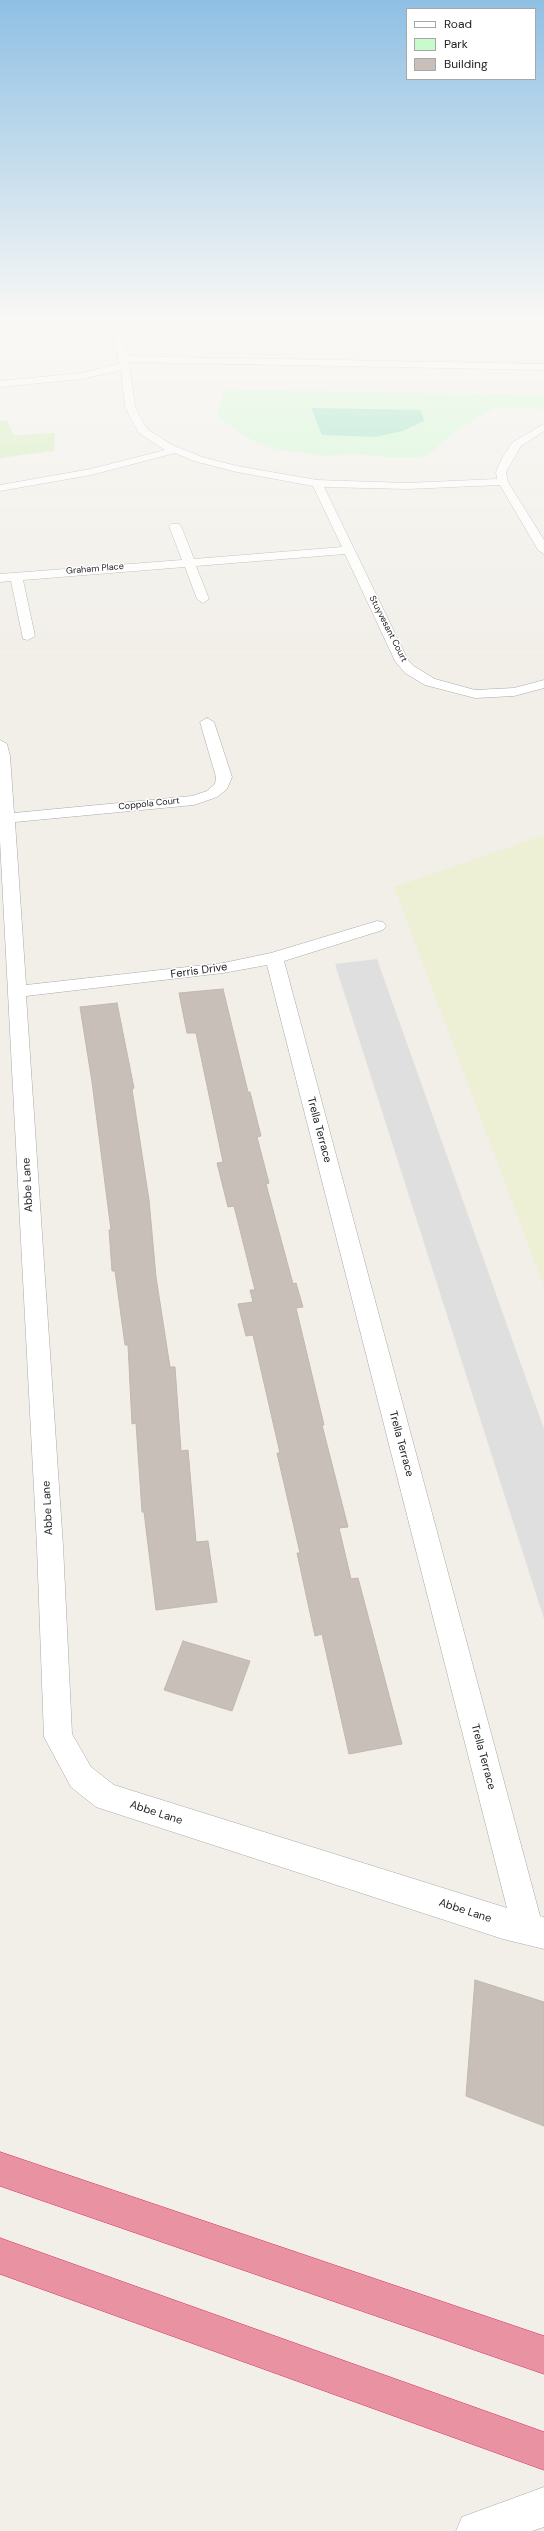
<!DOCTYPE html>
<style>
body{margin:0}
#map{position:relative;width:544px;height:2531px;overflow:hidden;background:#f2efe9;font-family:"DM Sans",sans-serif}
canvas{display:block}
.legend{position:absolute;left:406px;top:8px;width:130px;height:72px;box-sizing:border-box;background:#fff;border:1px solid #a7a7a7;margin:0;padding:5px 7px;list-style:none;font-size:12px;color:#222}
.legend li{display:flex;align-items:center;gap:8px;height:20px}
.legend b{width:20px;border:1px solid #a7a7a7}
</style>
<div id="map">
<canvas width="544" height="2531"></canvas>
<ul class="legend">
<li><b style="height:5px;background:#fff"></b>Road</li>
<li><b style="height:11px;background:#c8facc"></b>Park</li>
<li><b style="height:11px;background:#c7bfb8"></b>Building</li>
</ul>
</div>
<script>
const ctx = document.querySelector('canvas').getContext('2d');
ctx.lineJoin = 'round';
function paint(path, color) {
  ctx.fillStyle = color;
  ctx.fill(path, 'evenodd');
}
function toPath(rows) {
  const path = new Path2D();
  for (const r of rows) {
    path.moveTo(r[0], r[1]);
    for (let i = 2; i < r.length; i += 2) path.lineTo(r[i], r[i + 1]);
  }
  return path;
}
function stroke(path, color, width, dash) {
  ctx.strokeStyle = color;
  ctx.lineWidth = width;
  ctx.lineCap = dash ? 'butt' : 'round';
  ctx.setLineDash(dash || []);
  ctx.stroke(path);
}
function write(font, color, halo, rows, align = 'center') {
  ctx.font = font + ' "DM Sans",sans-serif';
  ctx.lineWidth = 3;
  ctx.setLineDash([]);
  ctx.textBaseline = 'middle';
  ctx.strokeStyle = halo;
  ctx.fillStyle = color;
  for (const [text, x, y, turn = 0] of rows) {
    ctx.save();
    ctx.translate(x, y);
    ctx.rotate((+turn || 0) * Math.PI / 180);
    ctx.textAlign = isNaN(turn) ? turn : align;
    if (halo) ctx.strokeText(text, 0, 0);
    ctx.fillText(text, 0, 0);
    ctx.restore();
  }
}
const residential = toPath([
 [377,959,544,1429,544,1619,335,964]
]);
const farmland = toPath([
 [544,835,544,1287,394,887]
]);
const grass = toPath([
 [0,421,7,421,14,435,55,433,54,451,0,458]
]);
const park = toPath([
 [224,389,544,395,544,409,493,408,451,435,427,456,401,458,354,454,323,456,275,449,253,441,216,416]
]);
const pitch = toPath([
 [311,408,421,410,424,421,403,431,376,437,322,435]
]);
const building = toPath([
 [223,989,248,1092,250,1092,261,1136,257,1137,269,1183,266,1184,293,1284,296,1283,303,1307,296,1308,324,1425,322,1425,348,1527,339,1528,351,1579,358,1578,402,1744,349,1754,322,1634,315,1636,297,1553,300,1553,277,1453,280,1453,253,1335,246,1336,238,1304,253,1302,250,1290,255,1290,234,1206,228,1207,217,1163,223,1162,196,1033,187,1033,179,993,223,989],
 [117,1003,134,1088,132,1089,149,1200,156,1277,170,1367,175,1367,181,1451,188,1450,196,1542,208,1541,217,1602,156,1610,144,1512,142,1512,136,1423,132,1424,128,1345,125,1345,115,1271,112,1271,109,1230,111,1230,92,1082,80,1007,117,1003],
 [183,1641,250,1661,232,1711,164,1690,183,1641],
 [475,1980,544,2002,544,2126,466,2096,475,1980]
]);
const minor = toPath([
 [107,321,115,321,128,356,544,364,544,370,129,362,135,406,140,417,147,429,172,445,202,457,237,466,317,480,407,483,497,479,496,472,502,458,513,442,544,424,544,431,521,446,506,472,508,482,544,540,544,554,538,550,500,485,407,489,324,487,408,660,415,667,435,679,475,690,514,688,544,680,544,688,514,696,475,698,425,685,405,673,395,661,345,554,196,566,209,599,203,603,197,599,185,567,23,580,35,636,28,640,23,639,11,581,0,582,0,574,182,560,169,526,171,524,179,524,181,526,194,559,342,547,313,486,237,472,194,461,175,453,91,475,0,491,0,485,91,469,165,450,139,433,130,417,125,406,121,370,81,379,0,387,0,381,81,373,120,364,107,321],
 [519,321,529,321,544,334,544,341,519,321],
 [207,718,214,722,232,777,227,789,217,797,194,805,15,822,26,985,223,963,271,953,377,921,383,922,386,926,383,930,284,961,540,1916,544,1917,544,1949,503,1939,96,1807,71,1787,44,1737,37,1546,0,840,0,740,7,744,10,756,14,813,192,796,207,791,215,784,216,777,200,722,207,718],
 [267,965,507,1908,114,1785,91,1767,72,1734,63,1546,26,996,223,973,267,965],
 [544,2487,544,2527,532,2531,456,2531,462,2517,544,2487]
]);
const highway = toPath([
 [0,2152,544,2336,544,2374,0,2186,0,2152],
 [0,2238,544,2432,544,2470,0,2274,0,2238]
]);
const farStreetnames = [
 ["Graham Place",95,569,-5],
 ["Stuyvesant Court",388,629,63],
 ["Coppola Court",149,804,-6]
];
const streetNames = [
 ["Ferris Drive",199,971,-8],
 ["Trella Terrace",319,1130,75],
 ["Abbe Lane",28,1185,-93],
 ["Trella Terrace",401,1444,75],
 ["Abbe Lane",48,1508,-93],
 ["Trella Terrace",483,1757,75],
 ["Abbe Lane",156,1813,18],
 ["Abbe Lane",465,1911,18]
];
paint(residential, '#e0dfdf');
paint(farmland, '#eef0d5');
paint(grass, '#cdebb0');
paint(park, '#c8facc');
paint(pitch, '#88e0be');
paint(building, '#c7bfb8');
stroke(building, '#c4b6ab', 1);
stroke(minor, '#a9a9a9', 1);
stroke(highway, '#dc2a67', 1);
paint(minor, '#fff');
paint(highway, '#e892a2');
const sky = ctx.createLinearGradient(0, 0, 0, 676);
sky.addColorStop(0, '#8fc0e4');
sky.addColorStop(0.47, '#f9f8f5');
sky.addColorStop(1, '#f9f8f500');
ctx.fillStyle = sky;
ctx.fillRect(0, 0, 544, 676);
write('9px', '#222', '#fff', farStreetnames);
write('11px', '#222', '#fff', streetNames);
</script>
